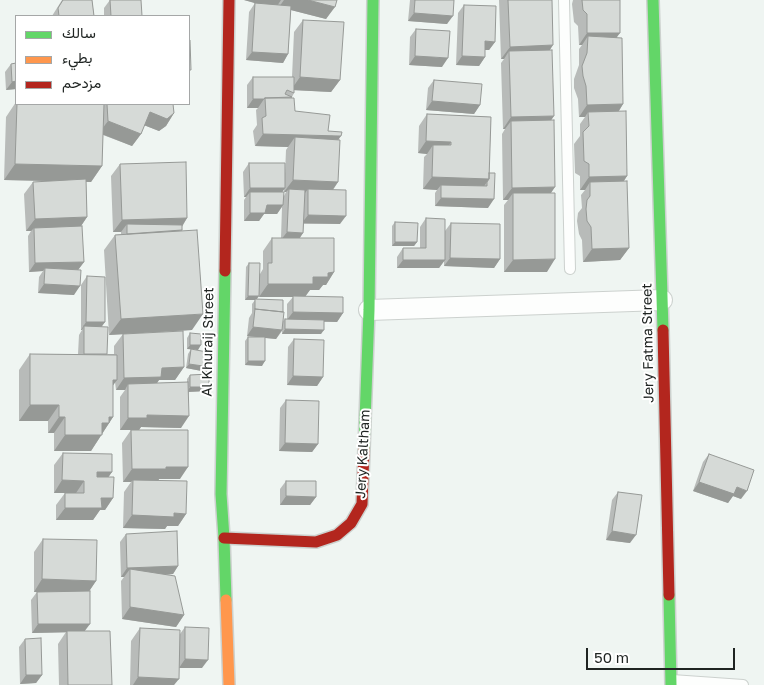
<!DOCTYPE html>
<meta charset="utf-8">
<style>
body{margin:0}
#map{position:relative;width:764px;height:685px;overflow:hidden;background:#eff5f2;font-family:"Golos Text",Vazirmatn,sans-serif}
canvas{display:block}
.legend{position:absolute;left:15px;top:15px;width:175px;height:90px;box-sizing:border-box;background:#fff;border:1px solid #a5a7a7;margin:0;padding:6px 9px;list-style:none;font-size:15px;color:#1f2422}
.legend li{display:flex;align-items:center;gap:10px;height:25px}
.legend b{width:25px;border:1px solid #a5a7a7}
.scale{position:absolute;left:586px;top:648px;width:149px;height:22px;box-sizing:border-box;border:2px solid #1f2422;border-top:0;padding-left:6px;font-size:15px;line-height:18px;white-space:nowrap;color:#1f2422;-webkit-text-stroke:4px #fff;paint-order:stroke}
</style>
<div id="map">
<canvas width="764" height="685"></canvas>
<ul class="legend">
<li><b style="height:6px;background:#63d668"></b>سالك</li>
<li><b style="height:6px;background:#ff974d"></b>بطيء</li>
<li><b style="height:6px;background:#b3261e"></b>مزدحم</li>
</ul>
<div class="scale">50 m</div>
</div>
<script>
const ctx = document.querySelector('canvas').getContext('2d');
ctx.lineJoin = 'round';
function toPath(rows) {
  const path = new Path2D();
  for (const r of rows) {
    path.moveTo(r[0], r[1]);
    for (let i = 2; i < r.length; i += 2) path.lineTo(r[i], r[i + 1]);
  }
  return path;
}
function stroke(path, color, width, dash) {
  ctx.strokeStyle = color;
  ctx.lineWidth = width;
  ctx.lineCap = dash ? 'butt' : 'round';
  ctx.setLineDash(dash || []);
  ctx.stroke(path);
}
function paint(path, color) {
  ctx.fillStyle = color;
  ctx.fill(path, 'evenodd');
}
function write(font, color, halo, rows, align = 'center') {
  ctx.font = font + ' "Golos Text",sans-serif';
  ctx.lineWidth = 4;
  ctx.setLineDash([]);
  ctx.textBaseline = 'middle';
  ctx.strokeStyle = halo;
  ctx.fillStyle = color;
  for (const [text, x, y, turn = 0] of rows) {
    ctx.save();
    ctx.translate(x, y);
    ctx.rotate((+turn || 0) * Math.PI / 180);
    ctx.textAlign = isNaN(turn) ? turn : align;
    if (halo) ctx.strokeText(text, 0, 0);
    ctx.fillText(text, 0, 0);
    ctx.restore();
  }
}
const lane = toPath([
 [564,0,570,269],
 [672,680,743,685]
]);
const street = toPath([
 [369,310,662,300]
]);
const fast = toPath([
 [653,0,663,330],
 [225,271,221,494,224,538,226,600],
 [364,449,369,310,373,0],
 [669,595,671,685]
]);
const slow = toPath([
 [226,600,229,685]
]);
const jam = toPath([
 [225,271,229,0],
 [663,330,669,595],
 [224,538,316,542,337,535,351,523,362,504,364,449]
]);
const wall = toPath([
 [62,0,92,0,94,16,52,16],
 [110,0,142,16,104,16,104,8],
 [244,0,337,0,326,19,291,10,288,54,283,63,246,60,249,12,255,3,256,3],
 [410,0,454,0,447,24,408,21],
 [499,0,552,0,550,50,551,193,547,272,504,272,504,205,508,200,503,200,502,134,505,129,503,129,501,63,504,59,501,59],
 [573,0,620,0,617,38,623,104,619,111,627,176,624,181,629,248,620,260,583,262,582,240,579,234,577,221,578,213,582,208,581,195,585,190,580,190,580,176,575,173,574,144,580,136,580,124,585,117,579,117,578,99,574,88,574,79,579,65,579,49,582,45,579,45,578,26,574,22,572,4],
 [464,5,495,42,489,50,485,50,485,57,479,66,456,65,458,13],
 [303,20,340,80,331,92,294,90,294,93,292,97,295,111,328,131,339,140,338,182,333,190,340,224,304,224,303,233,299,238,334,272,326,285,323,285,319,290,310,290,305,296,343,313,337,322,324,322,321,334,282,334,282,331,276,339,265,338,262,366,245,365,245,341,248,337,256,337,247,336,249,318,252,313,252,304,255,300,245,300,246,267,249,263,260,274,263,269,263,251,272,238,281,238,282,207,277,214,264,214,259,221,244,221,244,200,246,197,244,197,243,172,249,163,285,174,286,150,288,147,255,146,253,131,257,125,256,110,258,108,247,108,247,85,253,77,292,77,294,32],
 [284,189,284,192,286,192,284,196,282,192],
 [259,290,259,297,293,297,287,304,287,319,285,319,283,321,282,312,257,299],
 [416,29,442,67,409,65,410,37],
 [16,63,16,89,6,90,5,72,11,64],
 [434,80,480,105,474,114,426,110,428,88],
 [16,102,16,104,173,104,174,113,166,126,159,131,144,125,141,134,132,146,103,135,102,166,91,182,86,182,87,217,81,226,84,262,78,270,74,295,38,293,39,277,43,271,29,272,28,236,31,231,26,231,24,194,33,182,52,181,4,180,6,117],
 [427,114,491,117,488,208,435,206,435,193,437,190,423,189,424,157,427,154,418,153,419,126],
 [120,164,187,218,182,227,192,330,109,335,104,250,115,235,121,234,121,232,113,232,111,176],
 [426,218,445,231,451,223,500,259,494,268,444,266,444,261,439,268,397,268,397,257,403,248,420,248,420,227],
 [395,222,417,242,414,246,392,246,392,226],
 [87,276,105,322,102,326,107,354,114,354,114,346,123,334,184,367,175,380,159,380,157,383,187,382,187,379,190,375,209,387,206,391,189,392,181,428,141,427,139,430,180,479,159,479,158,480,186,514,178,526,167,526,165,529,123,528,124,492,131,482,123,482,122,443,131,430,138,430,120,430,120,397,125,390,116,390,115,382,113,385,113,417,91,451,54,451,54,433,48,433,48,421,19,421,19,370,30,354,78,354,79,335,82,330,81,330,81,285],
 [190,333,198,350,192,349,210,367,207,372,186,368,188,354,191,349,187,349,187,338],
 [294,339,323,377,317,386,287,385,288,347],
 [286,400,318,444,312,452,279,451,280,408],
 [63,453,112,472,108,477,113,498,105,510,100,510,93,520,56,520,56,505,65,493,54,493,54,465],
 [709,454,741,499,733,496,728,503,693,491,703,462],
 [286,481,316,497,310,505,280,505,280,489],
 [618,492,630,543,606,540,612,500],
 [126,534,178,566,173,574,167,575,184,615,176,627,122,619,121,581,124,577,121,577,120,542],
 [43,539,96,581,89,591,85,631,112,685,59,685,58,644,66,632,32,633,31,600,37,592,39,592,34,592,34,552],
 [185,627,202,668,179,668,174,685,130,685,131,641,140,628,180,634],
 [25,639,42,675,36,683,20,684,19,647]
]);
const shadedWall = toPath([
 [244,0,281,0,275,9],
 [284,0,308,0,335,7,326,19,279,7],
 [414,13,453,16,447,24,408,21],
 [587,33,620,33,611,45,588,36,582,45,579,45],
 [485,41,495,42,489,50,479,50],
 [553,45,545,58,509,51,504,59,501,59,510,47],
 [252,52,288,54,283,63,246,60],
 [415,56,448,58,442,67,409,65],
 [462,56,485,57,479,66,456,65],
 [300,77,340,80,331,92,291,90],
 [16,81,16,89,6,90,12,82],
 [253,99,264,99,258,108,247,108],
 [432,101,480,105,474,114,426,110],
 [623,104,615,117,588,112,585,117,579,117,587,105],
 [150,112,174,113,166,126,159,131,141,124],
 [554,116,546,128,511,121,505,129,503,129,511,117],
 [108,121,141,134,132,146,99,133],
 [263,134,341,136,332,149,295,137,288,147,255,146],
 [426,141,451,142,443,154,433,145,427,154,418,153],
 [15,164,102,166,91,182,4,180],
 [627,176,619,188,590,182,585,190,580,190,589,177],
 [432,177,489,179,480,192,441,185,437,190,423,189],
 [293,180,338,182,329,195,308,189,305,193,289,189,286,192,284,192],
 [555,187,547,199,513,193,508,200,503,200,512,188],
 [250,188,285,188,279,197,250,192,246,197,244,197],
 [441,198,494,199,488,208,435,206],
 [267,205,283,205,277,214,264,214,259,221,244,221,250,213],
 [308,215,346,216,340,224,302,223],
 [87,217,79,229,34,228,31,231,26,231,35,219],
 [187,218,179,231,127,224,121,232,113,232,122,220],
 [287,232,303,233,298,241,281,240],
 [395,242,417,242,414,246,392,246],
 [629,248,620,260,583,262,592,249],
 [450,258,500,259,494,268,444,266],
 [555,259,547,272,504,272,513,260],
 [403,260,445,260,439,268,397,268],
 [84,262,78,270,45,268,43,271,29,272,35,263],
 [334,272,326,285,323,285,319,290,310,290,305,297,259,297,268,284,313,277,328,273],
 [44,284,80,286,74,295,38,293],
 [248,296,259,296,256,300,245,300],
 [293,312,343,313,337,322,287,320],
 [203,314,192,330,109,335,121,319],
 [86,322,105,322,99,330,84,326,82,330,81,330],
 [253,327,282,330,276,339,247,336],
 [285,329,324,330,321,334,282,334],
 [190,345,201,345,198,350,187,349],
 [248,361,265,361,262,366,245,365],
 [189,364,210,367,207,372,186,368],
 [184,367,175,380,159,380,153,389,128,384,125,390,116,390,124,378,162,368],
 [293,376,323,377,317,386,287,385],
 [113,380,117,380,106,395],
 [190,387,209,387,206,391,187,392],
 [30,405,59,405,48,421,19,421],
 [147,415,189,416,181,428,141,427,139,430,120,430,128,418],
 [59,417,65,417,54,433,48,433],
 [109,417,113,417,91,451,54,451,65,435,102,423],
 [285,443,318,444,312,452,279,451],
 [166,467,188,467,180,479,159,479,158,482,133,480,131,482,123,482,132,469],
 [97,472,112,472,103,485,88,484],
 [62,480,84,481,76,493,54,493],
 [699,482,737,487,747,491,741,499,733,496,728,503,693,491],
 [286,496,316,497,310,505,280,505],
 [101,498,113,498,105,510,100,510,93,520,56,520,65,508],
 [174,513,186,514,178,526,167,526,165,529,123,528,132,515],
 [612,531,636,535,630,543,606,540],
 [178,566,173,574,130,576,130,569,124,577,121,577,127,568],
 [42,579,96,581,88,593,34,592],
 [130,607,184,615,176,627,122,619],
 [38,624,90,624,84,632,32,633],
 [185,659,208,660,202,668,179,668],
 [26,675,42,675,36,683,20,684],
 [138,677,179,679,174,685,133,685]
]);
const building = toPath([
 [63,0,92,0,94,16,59,16,58,8,63,0],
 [110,0,141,0,142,16,111,16,110,0],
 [308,0,337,0,335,7,308,0],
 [415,0,454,0,453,16,414,13,415,0],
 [508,0,552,0,553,45,510,47,508,0],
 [582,0,620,0,620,33,587,33,587,14,583,10,582,0],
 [255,3,291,6,288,54,252,52,255,3],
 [464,5,496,6,495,42,485,41,485,57,462,56,464,5],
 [303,20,344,22,340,80,300,77,303,20],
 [416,29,450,31,448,58,415,56,416,29],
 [588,36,622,38,623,104,587,105,586,86,583,76,582,66,587,53,588,36],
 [189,40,190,40,191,70,189,70,189,40],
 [552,50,554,116,511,117,509,51,552,50],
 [16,63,16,81,12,82,11,64,16,63],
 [253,77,294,77,294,93,287,90,285,94,292,97,265,98,264,99,253,99,253,77],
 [434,80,482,84,480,105,432,101,434,80],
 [265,98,294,98,295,111,330,115,328,131,342,132,341,136,263,134,262,118,266,116,265,98],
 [17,104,104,104,102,166,15,164,17,104],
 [107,104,173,104,174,113,167,119,150,112,141,134,108,121,107,104],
 [626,111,627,176,589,177,589,164,584,161,583,132,589,126,588,112,626,111],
 [427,114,491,117,489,179,432,177,433,145,451,145,451,142,426,141,427,114],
 [554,120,555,187,512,188,511,121,554,120],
 [295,137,340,140,338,182,293,180,295,137],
 [186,162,187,218,122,220,120,164,186,162],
 [249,163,285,163,285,188,250,188,249,163],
 [489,173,495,173,494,199,441,198,441,185,487,186,487,182,489,179,489,173],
 [86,179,87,217,35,219,33,182,86,179],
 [627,181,629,248,592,249,591,227,587,221,586,209,587,200,590,196,590,182,627,181],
 [289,189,305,190,303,233,287,232,289,189],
 [308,189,346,190,346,216,308,215,308,189],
 [250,192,284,192,283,205,267,205,265,213,250,213,250,192],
 [513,193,555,193,555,259,513,260,513,193],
 [426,218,445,219,445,260,403,260,403,248,426,248,426,218],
 [395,222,418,223,417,242,395,242,395,222],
 [451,223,500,224,500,259,450,258,451,223],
 [127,224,182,225,182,230,127,234,127,224],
 [82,226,84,262,35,263,34,228,82,226],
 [197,230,203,314,121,319,115,235,197,230],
 [272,238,334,238,334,272,328,273,328,277,313,277,313,284,268,284,268,263,272,263,272,238],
 [249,263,260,263,259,296,248,296,249,263],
 [45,268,81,270,80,286,44,284,45,268],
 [87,276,105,277,105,322,86,322,87,276],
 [293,296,343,297,343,313,293,312,293,296],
 [255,299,283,300,283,312,255,309,255,299],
 [255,309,284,312,282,330,253,327,255,309],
 [285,319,324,320,324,330,285,329,285,319],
 [84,326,108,327,107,354,84,354,84,326],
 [183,331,184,367,162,368,161,377,124,378,123,334,183,331],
 [190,333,201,334,201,345,190,345,190,333],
 [248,337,265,337,265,361,248,361,248,337],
 [294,339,324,340,323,377,293,376,294,339],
 [191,349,212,353,210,367,189,364,191,349],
 [30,354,117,355,117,380,113,380,113,417,109,417,109,423,102,423,102,435,65,435,65,417,59,417,59,405,30,405,30,354],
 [209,374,209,387,190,387,190,375,209,374],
 [188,382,189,416,147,415,147,418,128,418,128,384,188,382],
 [286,400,319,401,318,444,285,443,286,400],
 [131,430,188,430,188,467,166,467,166,469,132,469,131,430],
 [63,453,112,454,112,472,97,472,97,477,114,477,113,498,101,498,102,508,65,508,65,493,84,493,84,481,62,480,63,453],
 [709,454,754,470,747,491,737,487,734,494,699,482,709,454],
 [133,480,187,481,186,514,174,513,174,517,132,515,133,480],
 [286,481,316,481,316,497,286,496,286,481],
 [618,492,642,495,636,535,612,531,618,492],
 [177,531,178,566,127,568,126,534,177,531],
 [43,539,97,540,96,581,42,579,43,539],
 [130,569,175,576,184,615,130,607,130,569],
 [90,591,90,624,38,624,37,592,90,591],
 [185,627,209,628,208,660,185,659,185,627],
 [140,628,180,630,179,679,138,677,140,628],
 [67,631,110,631,112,685,68,685,67,631],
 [41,638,42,675,26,675,25,639,41,638]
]);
const streetNames = [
 ["Al Khuraij Street",208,342,-89],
 ["Jery Fatma Street",648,343,-91],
 ["Jery Kaltham",363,454,-87]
];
stroke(lane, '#ccd1ce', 12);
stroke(street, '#ccd1ce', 22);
stroke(fast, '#ccd1ce', 14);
stroke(slow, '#ccd1ce', 14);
stroke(jam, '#ccd1ce', 14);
stroke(lane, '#fdfefd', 10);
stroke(street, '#fdfefd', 20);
stroke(fast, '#63d668', 11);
stroke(slow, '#ff974d', 11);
stroke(jam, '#b3261e', 11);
paint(wall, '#b8bbb9');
paint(shadedWall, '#969996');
paint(building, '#d6dad7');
stroke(building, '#969996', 1);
write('14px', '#1f2422', '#fff', streetNames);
</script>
